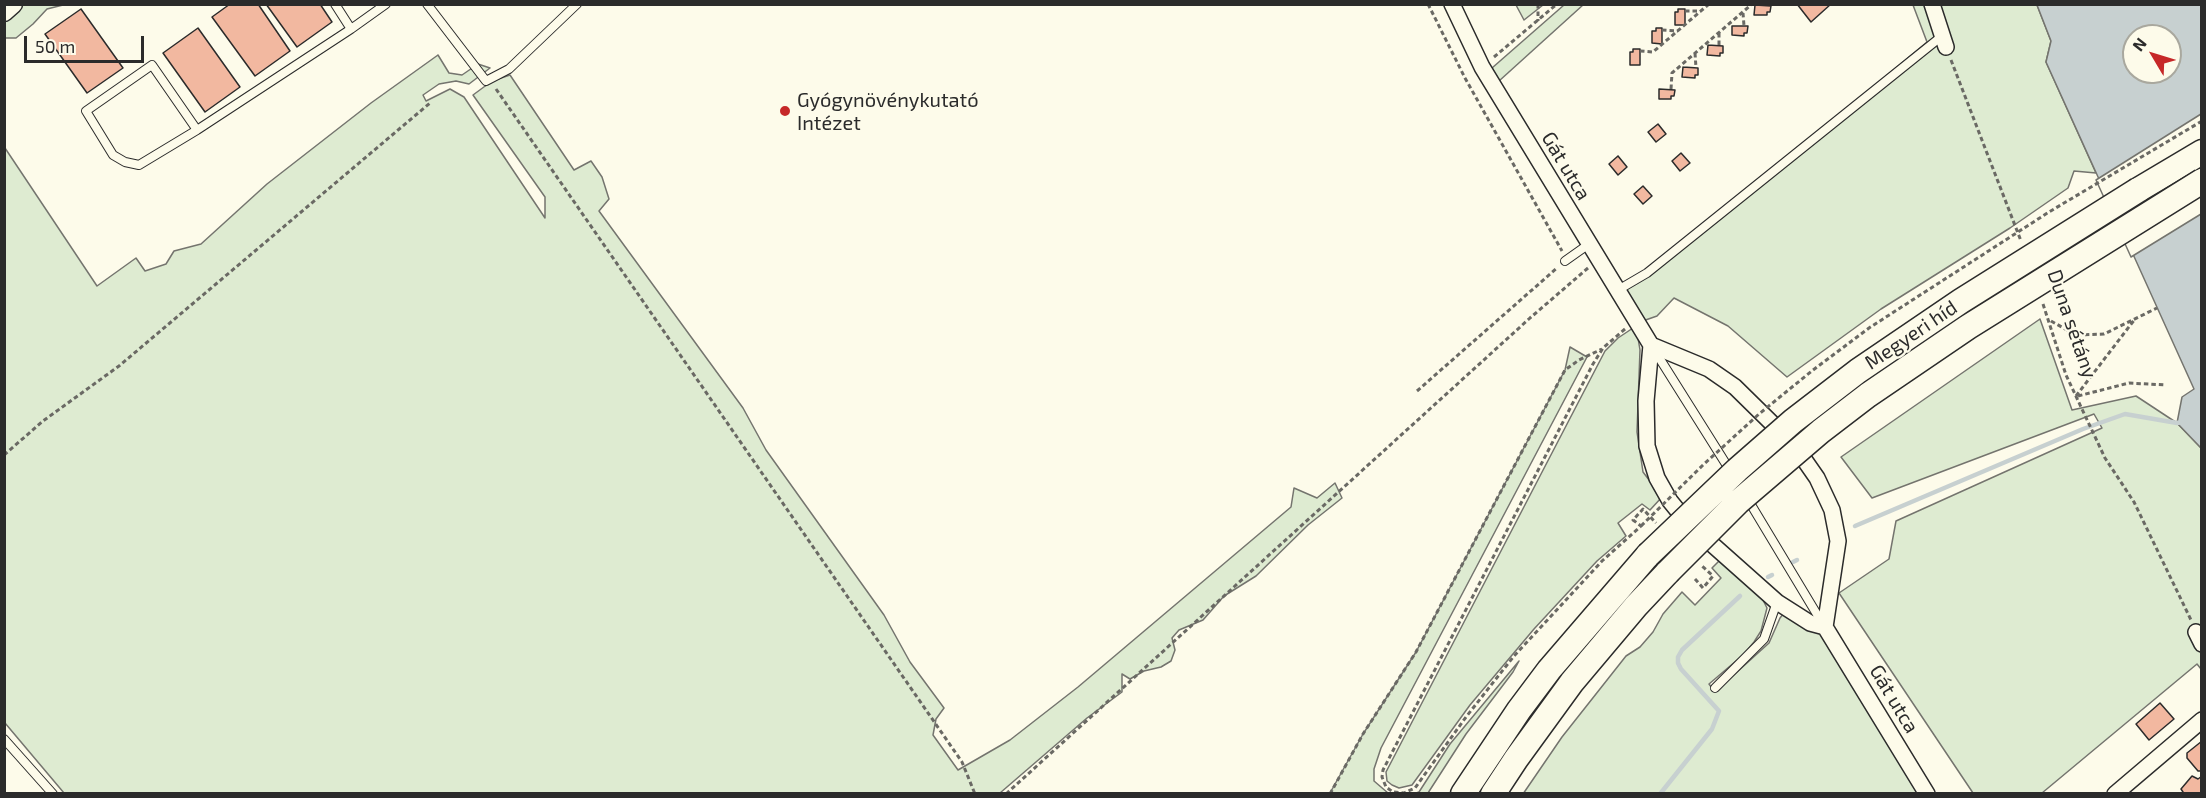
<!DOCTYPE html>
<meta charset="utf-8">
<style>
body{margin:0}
#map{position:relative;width:2206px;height:798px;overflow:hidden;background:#fdfbea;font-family:"Exo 2",sans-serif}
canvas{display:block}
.frame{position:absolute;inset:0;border:6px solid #2b2b2b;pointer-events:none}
.north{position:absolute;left:2122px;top:24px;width:60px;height:60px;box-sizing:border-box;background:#fdfbea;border:2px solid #a9a89e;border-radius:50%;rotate:308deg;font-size:16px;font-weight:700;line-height:24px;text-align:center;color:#2b2b2b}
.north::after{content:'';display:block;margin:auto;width:21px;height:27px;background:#c62828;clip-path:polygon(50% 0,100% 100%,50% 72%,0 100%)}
.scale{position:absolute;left:24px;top:36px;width:120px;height:27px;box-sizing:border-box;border:3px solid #2b2b2b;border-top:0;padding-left:8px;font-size:18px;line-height:21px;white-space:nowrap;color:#2b2b2b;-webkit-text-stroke:4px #fdfbea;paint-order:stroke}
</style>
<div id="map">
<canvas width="2206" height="798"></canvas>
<div class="frame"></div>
<div class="north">N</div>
<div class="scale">50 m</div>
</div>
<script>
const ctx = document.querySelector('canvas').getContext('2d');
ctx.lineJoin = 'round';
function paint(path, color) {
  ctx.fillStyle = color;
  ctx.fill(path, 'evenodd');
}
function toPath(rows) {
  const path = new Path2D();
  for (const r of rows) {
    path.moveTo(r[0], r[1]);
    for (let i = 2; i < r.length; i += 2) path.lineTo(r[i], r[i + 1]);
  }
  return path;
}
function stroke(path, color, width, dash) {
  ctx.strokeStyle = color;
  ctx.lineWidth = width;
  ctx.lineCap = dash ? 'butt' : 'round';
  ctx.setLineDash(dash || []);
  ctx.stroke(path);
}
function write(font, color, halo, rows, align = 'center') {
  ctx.font = font + ' "Exo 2",sans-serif';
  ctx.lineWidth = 4.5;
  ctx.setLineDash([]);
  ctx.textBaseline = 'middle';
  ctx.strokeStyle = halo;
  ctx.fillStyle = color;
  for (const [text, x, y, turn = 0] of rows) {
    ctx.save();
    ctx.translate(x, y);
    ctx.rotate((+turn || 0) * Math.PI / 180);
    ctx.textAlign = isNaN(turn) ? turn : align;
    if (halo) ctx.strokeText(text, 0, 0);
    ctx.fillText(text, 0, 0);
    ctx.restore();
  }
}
const green = toPath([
 [22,5,63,5,47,9,33,24,16,38,5,38,4,19,22,5],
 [1516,5,1543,5,1524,20,1516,5],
 [1564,5,1583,5,1499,81,1492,68,1564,5],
 [1913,5,2037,5,2051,41,2046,62,2096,173,2074,171,2068,188,2010,228,1881,309,1787,377,1728,326,1674,298,1657,316,1637,323,1618,290,1647,275,1927,42,1913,5],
 [438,55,449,73,462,75,478,64,490,68,469,84,456,81,439,84,423,95,426,101,450,89,464,97,545,218,545,197,473,95,492,81,510,75,574,170,591,161,602,177,609,199,599,211,743,408,766,450,884,615,910,662,944,708,936,719,933,735,958,770,1010,740,1078,687,1291,507,1294,488,1317,498,1335,483,1342,498,1308,525,1256,576,1224,596,1203,620,1179,630,1172,638,1175,650,1171,661,1161,667,1144,671,1130,679,1122,674,1122,692,1087,718,1000,793,64,793,5,723,5,148,97,286,136,258,145,271,166,264,174,251,201,244,267,184,371,103,438,55],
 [2040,319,2072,410,2136,396,2177,423,2201,448,2201,669,2197,664,2042,793,1973,793,1839,593,1889,559,1896,521,2102,428,2094,414,1872,498,1841,457,2040,319],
 [1636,326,1640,350,1637,432,1643,472,1662,497,1650,510,1642,504,1618,523,1626,536,1597,561,1534,629,1470,705,1412,785,1399,788,1392,785,1387,781,1386,772,1605,351,1618,338,1636,326],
 [1570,347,1587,357,1381,748,1374,769,1374,781,1388,793,1330,793,1363,734,1416,652,1565,370,1570,347],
 [1721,559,1762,598,1767,608,1761,631,1754,642,1743,655,1709,684,1715,692,1769,643,1780,618,1784,613,1820,633,1919,794,1523,794,1562,737,1626,656,1640,647,1653,632,1663,614,1682,592,1695,605,1721,578,1712,568,1721,559],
 [1519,661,1513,672,1466,734,1428,793,1416,793,1419,792,1450,744,1519,661]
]);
const water = toPath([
 [2037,5,2201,5,2201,448,2177,423,2182,397,2194,389,2046,62,2051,41,2037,5],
 [2134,36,2170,36,2170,72,2134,72,2134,36]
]);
const pier = toPath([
 [2201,114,2201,214,2131,257,2096,180,2201,114]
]);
const stream = toPath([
 [1855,526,2083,429,2125,414,2177,423,2183,422],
 [1793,562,1797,560],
 [1768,577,1772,575],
 [1660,794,1712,729,1719,711,1681,669,1678,663,1678,657,1682,650,1740,596]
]);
const building = toPath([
 [230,4,258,4,290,51,255,76,212,17,230,4],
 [266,4,320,4,332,22,297,47,266,4],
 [1797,4,1831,4,1811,22,1797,4],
 [1755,5,1771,6,1770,12,1767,12,1767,15,1754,15,1755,5],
 [81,9,123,68,87,93,45,34,81,9],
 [1678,9,1685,9,1685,25,1675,25,1675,12,1678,12,1678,9],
 [1732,26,1748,26,1747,33,1744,33,1744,36,1732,35,1732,26],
 [198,28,240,87,205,112,163,53,198,28],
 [1656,28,1662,28,1662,44,1652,43,1652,31,1656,31,1656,28],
 [1708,45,1723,46,1723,53,1720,53,1720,56,1707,55,1708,45],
 [1633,49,1640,49,1640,65,1630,65,1630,52,1633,52,1633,49],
 [1683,67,1698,68,1698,75,1695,75,1695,78,1682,77,1683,67],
 [1659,89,1675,90,1674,96,1671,96,1671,99,1659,99,1659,89],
 [1658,124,1666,134,1656,142,1648,132,1658,124],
 [1681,153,1690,163,1680,171,1672,161,1681,153],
 [1618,156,1627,167,1618,175,1609,164,1618,156],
 [1643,186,1652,196,1643,204,1634,194,1643,186],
 [2160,703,2174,719,2149,740,2136,724,2160,703],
 [2202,741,2202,771,2198,771,2187,758,2187,753,2202,741],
 [2192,776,2198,779,2202,776,2202,794,2182,794,2183,792,2181,789,2192,776]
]);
const path = toPath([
 [1428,4,1465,78,1562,251],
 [1538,4,1538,21],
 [1768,4,1768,5],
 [1685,11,1701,11],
 [1743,13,1744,26],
 [1662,30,1678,31],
 [1719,33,1719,46],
 [1640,51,1653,52,1709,4],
 [1695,53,1696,68],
 [1494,57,1557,4],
 [1951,60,2021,241],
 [496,89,962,762,975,794],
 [1671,89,1672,73,1752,4],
 [2043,304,2066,375,2105,458,2134,502,2191,620],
 [2051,321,2076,335,2104,334,2157,308],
 [1625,329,1603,348,1593,364,1383,770,1382,777,1386,787,1393,792,1404,793,1415,788,1466,717,1514,656,1602,561,1641,526,1633,520,1643,509,1656,523],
 [1417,391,1557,268],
 [2076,396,2135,319],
 [2078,396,2129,383,2166,385],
 [4,455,43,421,119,366,430,103],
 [1695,579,1703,588,1713,576,1701,565],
 [1006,794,1530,318,1588,268],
 [1330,794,1363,734,1416,652,1565,370,1579,360,1602,349]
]);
const service = toPath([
 [335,4,351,29,386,4],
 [427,4,486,81,509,69,577,4],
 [197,130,152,65,86,111,113,155,125,162,139,165,197,130,351,29],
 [1565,261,1589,244],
 [1618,290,1647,273,1942,36],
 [1653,348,1731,472],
 [1747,498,1824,626],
 [1715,688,1764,639,1777,602],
 [4,739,53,794]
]);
const minor = toPath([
 [1452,4,1482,67,1651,345,1646,401,1647,446,1657,478,1670,501,1687,522,1777,602,1810,623,1825,627],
 [1932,4,1946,47],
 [1651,345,1709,369,1735,387,1794,445,1817,478,1832,510,1838,541,1825,627,1927,794],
 [2196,632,2202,644],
 [2115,794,2202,720]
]);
const tertiary = toPath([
 [4,12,13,4]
]);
const trunk = toPath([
 [2138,190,2202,152],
 [1463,794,1519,710,1549,670,1648,555],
 [1493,794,1516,759,1572,682,1636,606,1668,572]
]);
const pathBridge = toPath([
 [1641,526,1703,465,1759,414,1813,370,1869,328,2049,212,2202,121]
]);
const trunkBridge = toPath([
 [1648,555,1737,470,1793,421,1858,371,1961,301,2138,190],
 [1668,572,1738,502,1821,431,1868,395,1968,327,2202,181]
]);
const markers = [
 [785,111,6,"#c62828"]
];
const poiNames = [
 ["Gyógynövénykutató",797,100],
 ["Intézet",797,123]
];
const streetNames = [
 ["Gát utca",1566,166,59],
 ["Duna sétány",2072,324,71],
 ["Megyeri híd",1911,335,-34],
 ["Gát utca",1894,699,59]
];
paint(green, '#deebd1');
stroke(green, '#74746e', 1.5);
paint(water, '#c7d0d0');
stroke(water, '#74746e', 1.5);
paint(pier, '#fdfbea');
stroke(pier, '#74746e', 1.5);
stroke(stream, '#c7d0d0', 4.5);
paint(building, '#f2b8a0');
stroke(building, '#2b2b2b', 1.5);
stroke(service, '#2b2b2b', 10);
stroke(minor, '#2b2b2b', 18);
stroke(tertiary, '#2b2b2b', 21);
stroke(trunk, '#2b2b2b', 27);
stroke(path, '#6a6964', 3, [4.5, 3]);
stroke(service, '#fdfbea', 8);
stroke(minor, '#fdfbea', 15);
stroke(tertiary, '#fdfbea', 18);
stroke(trunk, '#fdfbea', 24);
stroke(trunkBridge, '#2b2b2b', 27, []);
stroke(pathBridge, '#6a6964', 3, [4.5, 3]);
stroke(trunkBridge, '#fdfbea', 24);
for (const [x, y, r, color] of markers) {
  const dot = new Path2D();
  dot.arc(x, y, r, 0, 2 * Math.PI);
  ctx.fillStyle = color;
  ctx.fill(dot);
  stroke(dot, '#fdfbea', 2);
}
write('20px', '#2b2b2b', '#fdfbea', poiNames, 'left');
write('20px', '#2b2b2b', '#fdfbea', streetNames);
</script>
